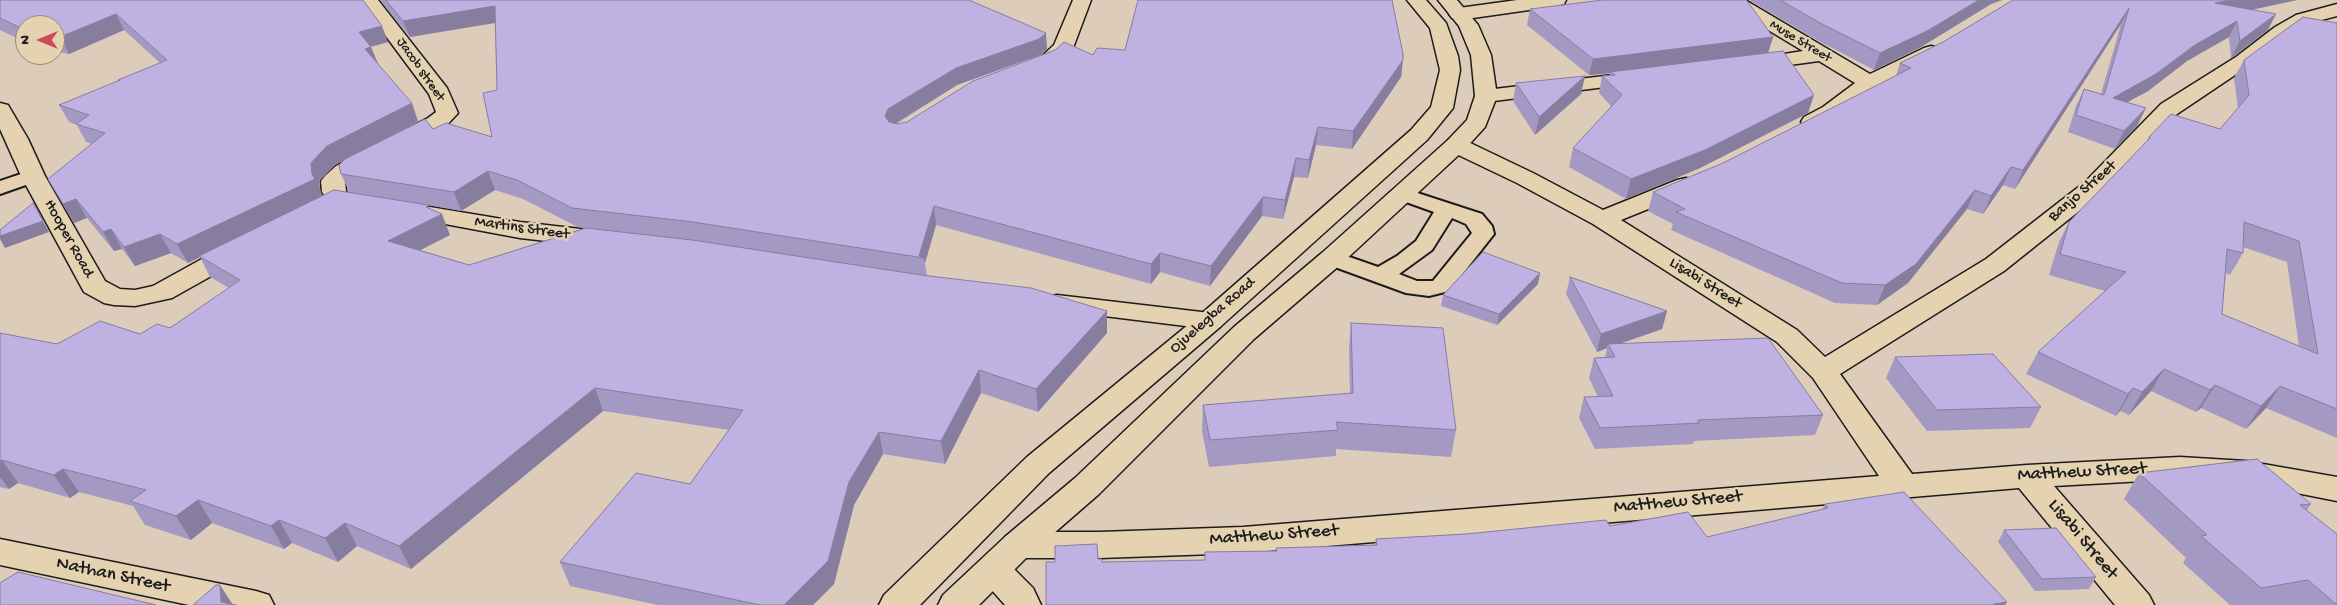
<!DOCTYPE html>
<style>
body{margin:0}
#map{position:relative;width:2337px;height:605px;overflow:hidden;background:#ddccba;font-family:"Gochi Hand",sans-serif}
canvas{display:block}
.north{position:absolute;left:15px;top:15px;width:50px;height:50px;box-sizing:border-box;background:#e4d2b0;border:1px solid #948975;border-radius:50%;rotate:270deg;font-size:14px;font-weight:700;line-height:20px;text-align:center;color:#1c1c1c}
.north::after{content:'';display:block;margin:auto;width:18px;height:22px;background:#d1495b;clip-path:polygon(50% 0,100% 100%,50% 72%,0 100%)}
</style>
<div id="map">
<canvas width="2337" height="605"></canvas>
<div class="north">N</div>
</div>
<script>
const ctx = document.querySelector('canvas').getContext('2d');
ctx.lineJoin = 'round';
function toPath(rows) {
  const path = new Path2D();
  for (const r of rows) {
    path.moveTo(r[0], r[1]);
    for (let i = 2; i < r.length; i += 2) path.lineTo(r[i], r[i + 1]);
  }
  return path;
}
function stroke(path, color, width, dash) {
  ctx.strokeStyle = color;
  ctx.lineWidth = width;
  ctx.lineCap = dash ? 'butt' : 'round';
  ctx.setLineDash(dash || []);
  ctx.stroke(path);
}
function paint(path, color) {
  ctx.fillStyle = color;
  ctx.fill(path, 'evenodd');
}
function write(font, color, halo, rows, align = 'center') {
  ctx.font = font + ' "Gochi Hand",sans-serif';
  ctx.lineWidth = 4.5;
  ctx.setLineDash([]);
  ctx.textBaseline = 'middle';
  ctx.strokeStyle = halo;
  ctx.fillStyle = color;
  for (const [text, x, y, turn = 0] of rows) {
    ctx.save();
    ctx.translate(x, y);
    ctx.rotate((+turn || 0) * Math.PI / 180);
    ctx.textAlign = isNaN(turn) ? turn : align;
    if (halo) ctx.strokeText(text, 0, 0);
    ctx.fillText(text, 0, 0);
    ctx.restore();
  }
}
const lane = toPath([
 [33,170,40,172,43,176,40,180,0,194,0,181,33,170],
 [1402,188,1482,214,1492,226,1494,234,1449,291,1429,296,1406,293,1324,263,1321,258,1324,253,1332,251,1378,267,1397,256,1416,241,1434,212,1395,198,1391,194,1395,190,1402,188],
 [1452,218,1466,224,1472,233,1433,281,1417,281,1399,274,1432,250,1452,218]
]);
const street = toPath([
 [359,0,378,0,447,88,458,113,444,128,352,176,345,183,346,191,352,200,349,205,340,207,331,205,322,192,321,181,325,176,336,166,428,118,436,112,429,94,359,0],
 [1073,0,1091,0,1073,48,1055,65,1037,71,1030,69,1027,65,1030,61,1041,57,1054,45,1073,0],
 [1517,0,1566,0,1564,4,1557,6,1459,20,1452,18,1449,14,1452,10,1459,8,1517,0],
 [1723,0,1745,0,1870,74,1924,48,1931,46,1938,48,1941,52,1938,56,1876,87,1839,117,1812,129,1804,127,1801,122,1804,117,1823,107,1855,83,1819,61,1753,70,1746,68,1743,64,1746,60,1803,51,1725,4,1723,0],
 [2337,4,2337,16,2310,23,2289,35,2250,65,2177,114,2103,192,2004,271,1840,374,1912,474,2027,465,2180,457,2246,461,2337,477,2337,501,2246,483,2180,479,2054,486,2149,595,2154,605,2115,605,2019,488,1243,553,1100,558,1018,558,1006,554,1001,545,1006,536,1018,532,1100,532,1243,527,1879,476,1813,378,1777,342,1593,224,1517,183,1448,150,1445,145,1448,140,1456,138,1464,140,1533,173,1603,210,1677,180,1686,178,1695,180,1698,185,1695,190,1621,220,1797,330,1825,357,1986,259,2085,182,2161,104,2236,57,2275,27,2296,15,2337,4],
 [1638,72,1645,74,1648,78,1645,82,1486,102,1478,101,1475,96,1478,91,1486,90,1638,72],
 [0,103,8,105,28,139,45,176,105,281,120,289,135,290,153,286,229,244,238,242,247,244,251,250,247,256,172,298,135,306,114,305,104,303,84,292,21,176,0,129,0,103],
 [406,203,520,222,598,231,607,234,611,239,607,244,598,247,520,238,397,215,394,210,397,205,406,203],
 [1057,295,1210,313,1220,315,1224,321,1220,327,1210,329,1047,309,1043,303,1047,297,1057,295],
 [0,539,256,591,269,595,274,605,189,605,0,565,0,539],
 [993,556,1005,560,1033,588,1041,605,1005,605,981,578,975,569,981,560,993,556]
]);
const secondary = toPath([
 [1407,0,1426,0,1446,23,1458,56,1460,70,1453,108,1427,140,1220,327,1049,473,920,605,879,605,884,595,1027,457,1200,315,1411,130,1431,107,1440,70,1430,28,1407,0],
 [1438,0,1457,0,1478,25,1491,55,1497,96,1485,127,1464,150,1341,264,1254,339,1099,494,1030,554,979,605,938,605,943,595,1006,536,1075,478,1234,327,1323,252,1448,140,1467,120,1475,96,1471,55,1459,26,1438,0]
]);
const wall = toPath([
 [0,0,388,42,371,47,378,64,418,121,346,159,433,129,492,137,497,90,495,23,410,37,380,0,969,0,1047,49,1040,55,957,85,896,124,897,124,907,122,1093,55,1125,50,1403,60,1401,77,1352,149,1316,145,1308,178,1294,177,1283,219,1262,216,1210,286,1160,272,1151,284,936,225,925,263,927,276,1107,311,1107,333,1038,412,981,393,945,464,883,454,854,505,834,584,813,605,658,605,570,586,560,562,690,484,729,430,603,411,411,569,357,546,338,562,292,543,284,549,212,523,191,540,145,525,133,506,79,492,70,498,18,483,9,489,0,487,0,333,57,344,140,334,170,328,229,288,210,277,200,257,188,263,171,253,135,266,122,249,114,251,87,218,74,223,48,179,92,144,86,142,77,125,69,122,59,105,119,81,118,80,160,63,124,30,69,54,55,51,55,25,25,25,25,42,0,30],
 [345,159,341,174,349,192,322,195,320,190,319,181,335,165],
 [495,190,523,199,578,227,585,228,469,265,420,250,450,235,430,209,428,205,461,211],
 [1749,0,2002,0,1991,4,1921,47,1874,70,1817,40],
 [2013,0,2297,0,2252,10,2268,30,2231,58,2229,37,2187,61,2148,91,2127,102,2137,126,2115,149,2068,132,2076,106,2084,89,2101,94,2121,24,2015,189,2003,185,1983,214,1967,209,1908,283,1877,305,1835,303,1671,230,1673,224,1648,211,1653,192,1723,163,1896,76,1900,63,1943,42],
 [1530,9,1773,37,1768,52,1808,113,1700,168,1626,199,1569,167,1573,148,1612,107,1599,93,1602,76,1609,76,1610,73,1589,75,1527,25],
 [2337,23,2337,438,2266,408,2246,429,2201,408,2196,412,2151,391,2129,415,2120,411,2116,416,2026,374,2038,352,2105,291,2049,275,2059,242,2069,222,2146,142,2149,137,2220,129,2238,108,2234,78,2244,60],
 [2243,247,2287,262,2299,346,2222,314,2226,273,2230,275,2243,253],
 [1516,83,1581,94,1535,135,1513,101],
 [1570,277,1667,311,1662,329,1619,344,1823,415,1815,435,1694,441,1693,444,1595,449,1579,418,1584,397,1598,397,1589,378,1594,358,1605,357,1607,348,1597,352,1566,294],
 [1538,284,1497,325,1441,306,1443,295],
 [1351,323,1456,430,1451,457,1336,449,1336,456,1209,467,1202,431,1203,405,1350,394,1349,348],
 [1895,357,2041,407,2030,428,1927,431,1886,378],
 [2139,473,2311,504,2307,510,2337,605,2230,605,2183,563,2186,558,2124,499],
 [1825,504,2007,602,1046,605,1098,559,1102,562,1205,560,1205,552,1276,551,1276,548,1375,545,1376,539,1610,526,1707,537,1822,510],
 [2004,530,2096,577,2089,589,2035,591,1998,542]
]);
const shadedWall = toPath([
 [1979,0,2002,0,1991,4,1921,47,1874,70,1880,53],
 [2231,0,2297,0,2207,19,2215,3],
 [495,6,500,22,410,37,403,21],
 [2129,8,2121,24,2015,189,2023,170],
 [116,14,124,30,69,54,60,37],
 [2276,14,2268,30,2231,58,2240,41],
 [2237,21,2229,37,2187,61,2148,91,2104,115,2113,98,2195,45],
 [382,26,388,42,365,48,359,32],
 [1046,33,1047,49,1040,55,957,85,891,126,885,116,888,109,956,68],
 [1773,37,1768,53,1610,72,1610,73,1589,75,1593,59],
 [371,47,378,64,365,49],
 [1403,60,1401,77,1352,149,1353,131],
 [1585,76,1581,94,1535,135,1539,117],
 [1814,95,1808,113,1700,168,1626,199,1631,179],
 [412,103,418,121,335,165,319,181,320,190,323,197,199,256,200,257,188,263,177,244,311,163,327,146],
 [2146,108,2137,126,2115,149,2124,131],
 [1318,127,1316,145,1308,178,1309,160],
 [1296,158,1294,177,1283,219,1285,200],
 [2011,167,2003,185,1983,214,1991,196],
 [488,171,495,190,461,211,454,192],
 [1975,190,1967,209,1908,283,1877,305,1885,285],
 [1263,197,1262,216,1210,286,1211,266],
 [76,199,87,218,74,223,63,204],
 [33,203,49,232,5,248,0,239,0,236],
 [428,205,434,218,442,214,450,235,397,262,388,241],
 [934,206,936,225,925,263,924,258,919,257],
 [111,229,122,249,114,251,103,232],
 [160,234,171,253,135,266,124,247],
 [1160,253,1160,272,1151,284,1151,264],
 [1540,273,1538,284,1497,325,1499,314],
 [1107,311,1107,333,1038,412,1036,389],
 [1667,311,1662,329,1610,347,1608,344,1607,348,1597,352,1601,334],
 [2164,369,2151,391,2129,415,2142,392],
 [979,370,981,393,945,464,941,441],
 [2215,385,2201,408,2196,412,2210,390],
 [2280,386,2266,408,2246,429,2261,406],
 [595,388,603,411,411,569,399,546],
 [2133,388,2120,411,2116,416,2128,394],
 [879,432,883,454,854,505,834,584,813,605,784,605,849,482],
 [2,460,18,483,9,489,0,477,0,461],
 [63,469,79,492,70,498,54,475],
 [198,500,212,523,191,540,176,516],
 [279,520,292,543,284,549,271,526],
 [345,523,357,546,338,562,325,538],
 [220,585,233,605,221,602],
 [2007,602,2005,605,1993,605,1994,604]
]);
const building = toPath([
 [0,0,363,0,382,26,359,32,371,47,365,49,412,103,327,146,311,163,312,174,315,179,177,244,160,234,124,247,111,229,103,232,76,199,63,204,48,179,105,133,76,124,89,115,59,105,120,80,118,80,167,60,116,14,60,37,55,36,55,25,25,25,25,30,0,18,0,0],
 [386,0,969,0,1046,33,1039,39,956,68,888,109,885,116,889,122,897,124,907,122,973,81,1055,50,1064,42,1093,55,1097,48,1125,50,1138,0,1392,0,1403,54,1403,60,1353,131,1318,127,1309,160,1296,158,1285,200,1263,197,1211,266,1160,253,1151,264,934,206,919,256,924,258,693,222,572,208,517,180,488,171,454,192,341,174,339,165,345,159,425,119,433,129,446,123,492,137,483,93,497,90,495,6,403,21,386,0],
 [1603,0,1746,0,1748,2,1773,37,1593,59,1530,9,1603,0],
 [1780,0,1979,0,1927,31,1880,53,1822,24,1780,0],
 [2013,0,2231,0,2215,3,2276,14,2240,41,2237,21,2195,45,2156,74,2113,98,2146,108,2124,131,2076,115,2084,89,2104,95,2129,8,2023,170,2011,167,1991,196,1975,190,1916,264,1885,285,1842,283,1676,212,1685,209,1653,192,1723,163,1911,68,1900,63,1943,42,2013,0],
 [2303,17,2337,23,2337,409,2280,386,2261,406,2215,385,2210,390,2164,369,2142,392,2133,388,2128,394,2038,352,2126,272,2060,254,2069,222,2150,138,2149,137,2171,114,2220,129,2249,95,2244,60,2303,17],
 [2244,222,2299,241,2318,354,2222,314,2227,249,2243,253,2244,222],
 [1783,51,1814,95,1705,150,1631,179,1573,148,1622,95,1602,76,1615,75,1610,72,1783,51],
 [1585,76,1539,117,1516,83,1585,76],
 [334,190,428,205,426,207,442,214,388,241,469,265,586,228,692,240,921,275,1031,288,1107,311,1036,389,979,370,941,441,879,432,849,482,828,561,784,605,760,605,560,562,636,473,690,484,743,410,595,388,399,546,345,523,325,538,279,520,271,526,198,500,176,516,130,501,146,490,63,469,54,475,2,460,0,461,0,333,57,344,100,321,140,334,157,324,170,328,240,280,199,256,334,190],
 [33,203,43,221,0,236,0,230,33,203],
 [1483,252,1540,273,1499,314,1443,295,1483,252],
 [1570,277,1667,311,1601,334,1570,277],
 [1351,323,1443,328,1456,430,1336,422,1338,430,1210,440,1203,405,1353,393,1351,323],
 [1768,338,1823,415,1698,420,1699,423,1600,428,1584,397,1613,396,1594,358,1615,357,1608,344,1768,338],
 [1993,354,2041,407,1937,410,1895,357,1993,354],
 [2257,459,2311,504,2300,505,2337,534,2337,605,2308,580,2261,588,2201,536,2207,535,2139,473,2257,459],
 [1904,492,2007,602,1994,604,1994,605,1046,605,1046,562,1055,562,1055,546,1097,544,1098,559,1102,559,1102,562,1205,560,1205,552,1277,551,1276,548,1377,545,1376,539,1466,534,1606,520,1610,526,1688,512,1707,537,1828,508,1825,504,1904,492],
 [2056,528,2096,577,2042,579,2004,530,2056,528],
 [18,572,156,605,0,605,0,583,18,572],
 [216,585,220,585,221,602,236,605,193,605,216,585]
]);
const farStreetnames = [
 ["Muse Street",1800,42,31],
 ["Jacob street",420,70,55]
];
const streetNames = [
 ["Banjo Street",2083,192,-41],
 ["Martins Street",522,229,8],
 ["Hooper Road",68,239,61],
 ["Lisabi Street",1705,284,32],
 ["Ojuelegba Road",1213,316,-41]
];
const nearStreetnames = [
 ["Matthew Street",2082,473,-3],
 ["Matthew Street",1678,503,-5],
 ["Matthew Street",1274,536,-4],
 ["Lisabi Street",2082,540,50],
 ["Nathan Street",113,576,12]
];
stroke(lane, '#1c1c1c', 4);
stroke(street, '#1c1c1c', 3);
stroke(secondary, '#1c1c1c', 3);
paint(lane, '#e4d2b0');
paint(street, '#e4d2b0');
paint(secondary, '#e4d2b0');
paint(wall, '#a499c3');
paint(shadedWall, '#867d9f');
paint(building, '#bfb2e3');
stroke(building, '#867d9f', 1);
write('14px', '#1c1c1c', '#e4d2b0', farStreetnames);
write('16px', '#1c1c1c', '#e4d2b0', streetNames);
write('19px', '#1c1c1c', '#e4d2b0', nearStreetnames);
</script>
